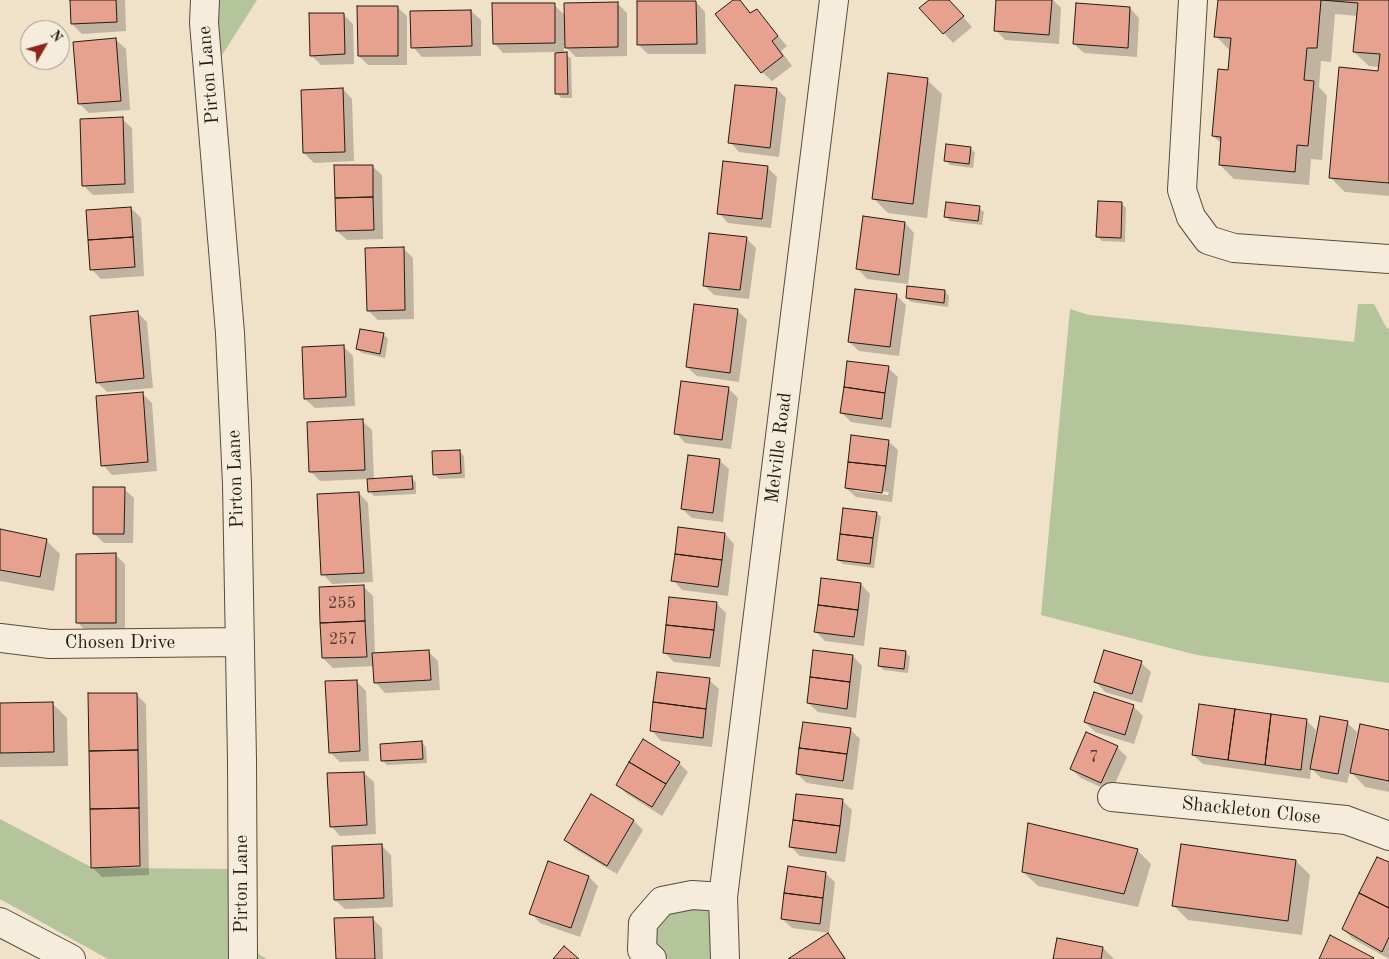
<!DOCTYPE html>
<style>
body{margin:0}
#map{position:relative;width:1389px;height:959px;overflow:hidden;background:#f0e1c9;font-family:"Old Standard TT",serif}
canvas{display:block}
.north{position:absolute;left:20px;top:20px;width:50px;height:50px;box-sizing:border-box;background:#f5ecdc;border:1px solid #a1988b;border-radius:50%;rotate:52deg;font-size:14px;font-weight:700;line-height:20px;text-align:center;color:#241b11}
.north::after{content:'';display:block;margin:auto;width:18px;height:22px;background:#8f2418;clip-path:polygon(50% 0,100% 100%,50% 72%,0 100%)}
</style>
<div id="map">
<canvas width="1389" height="959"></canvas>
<div class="north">N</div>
</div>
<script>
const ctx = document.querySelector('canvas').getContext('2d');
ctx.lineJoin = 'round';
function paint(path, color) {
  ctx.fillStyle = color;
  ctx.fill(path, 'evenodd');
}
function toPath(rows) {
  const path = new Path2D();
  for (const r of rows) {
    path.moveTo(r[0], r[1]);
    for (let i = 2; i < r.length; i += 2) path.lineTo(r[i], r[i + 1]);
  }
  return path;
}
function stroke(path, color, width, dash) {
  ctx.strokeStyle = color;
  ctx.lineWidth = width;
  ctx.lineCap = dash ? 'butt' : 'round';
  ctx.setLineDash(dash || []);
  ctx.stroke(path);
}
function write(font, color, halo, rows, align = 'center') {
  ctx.font = font + ' "Old Standard TT",serif';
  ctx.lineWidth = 5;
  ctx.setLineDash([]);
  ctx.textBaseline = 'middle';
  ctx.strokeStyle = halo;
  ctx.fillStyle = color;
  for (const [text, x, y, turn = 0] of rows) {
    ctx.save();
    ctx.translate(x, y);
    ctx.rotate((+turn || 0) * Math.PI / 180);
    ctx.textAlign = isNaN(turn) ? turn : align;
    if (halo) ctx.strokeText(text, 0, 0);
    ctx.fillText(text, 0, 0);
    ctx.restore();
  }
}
const green = toPath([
 [205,0,257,0,210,74],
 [1358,304,1374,304,1386,327,1389,329,1389,683,1197,655,1041,615,1070,309,1089,315,1354,342],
 [0,819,93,868,243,869,242,945,267,959,108,959,0,899],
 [723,897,725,959,652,959,643,923,662,901]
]);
const shadow = toPath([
 [71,0,125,0,126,31,82,34,72,24],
 [735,0,739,0,752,14,756,10,787,46,781,51,792,66,772,81,762,72],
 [931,0,948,0,972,27,953,43,921,8],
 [997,0,1053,0,1061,8,1059,44,1005,40,996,30],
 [1219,0,1389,0,1389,196,1345,192,1331,178,1380,72,1380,67,1369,66,1354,52,1358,16,1335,14,1331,62,1321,61,1319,87,1327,96,1322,160,1311,159,1309,185,1234,179,1220,165,1222,144,1213,136,1229,72,1230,51,1216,36],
 [696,2,705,12,706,54,648,54,638,44],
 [617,3,627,13,627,56,576,57,564,45,564,54,571,58,572,98,561,98,557,93,556,52,503,53,494,43,554,5,566,16],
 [397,7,407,16,407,65,368,65,359,56],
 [1130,8,1139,18,1137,57,1084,53,1074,44],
 [471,11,481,20,481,56,422,57,413,47],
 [343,14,353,24,354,64,321,65,311,55],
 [116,40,126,49,130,110,89,113,80,104],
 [927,80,942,94,927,218,888,213,873,198],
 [343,89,352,99,354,161,314,163,304,153],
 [777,89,786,98,779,157,739,152,730,142],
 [122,119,132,128,134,193,93,195,83,185],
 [970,148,975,153,973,168,950,165,945,160],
 [372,166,382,175,383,239,347,240,337,231],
 [767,167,777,177,771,228,728,223,719,213],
 [1122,204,1126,208,1125,242,1102,241,1098,237],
 [131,208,141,218,144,276,101,279,91,269],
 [979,208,984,212,982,225,950,221,946,216],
 [905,223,914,233,908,284,867,279,858,269],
 [746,238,756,248,749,299,714,295,704,285],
 [403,248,413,258,414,319,378,320,368,310],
 [945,291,949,296,948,307,911,302,907,298],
 [896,295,906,305,899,356,859,351,849,342],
 [737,310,747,320,739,382,697,376,687,367],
 [138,313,147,322,153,388,107,392,97,382],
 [383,334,388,339,385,358,362,353,357,349],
 [343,346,353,356,355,406,315,408,305,399],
 [888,368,898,377,891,428,851,422,841,412],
 [728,388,738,398,731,449,685,443,676,433],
 [142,393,152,403,157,471,112,475,103,465],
 [362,421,372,430,374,480,411,478,416,482,416,494,374,496,370,492,369,479,320,481,310,471],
 [888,441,898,450,892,502,856,497,846,488],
 [855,488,889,492,888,495,855,491],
 [459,451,464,456,465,478,439,479,434,474],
 [719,460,729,469,723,522,692,518,682,509],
 [124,489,134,498,133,543,104,543,94,533],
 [359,493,368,503,373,582,332,584,323,574],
 [876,513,881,517,874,568,843,564,838,560],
 [0,530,46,540,60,554,54,591,0,581],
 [725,534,734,544,728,596,682,590,673,580],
 [116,555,125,564,125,632,87,632,77,622],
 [861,584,870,594,864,646,825,641,816,632],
 [363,586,373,596,375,655,429,652,438,661,440,690,385,693,376,683,374,666,333,668,323,658],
 [716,603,726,613,720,667,674,662,664,652],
 [905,652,910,657,908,673,884,670,879,666],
 [853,656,862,666,856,718,818,712,808,703],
 [1141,663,1151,672,1142,703,1105,692,1096,682],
 [709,680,719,689,712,747,661,741,652,731],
 [356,681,366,691,369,761,340,762,330,752],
 [136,694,146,704,149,875,102,877,92,867],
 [1095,694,1134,707,1143,716,1134,744,1095,732,1085,722],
 [52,703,67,718,68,766,0,767,0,705],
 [1306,720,1316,730,1314,743,1316,744,1347,723,1357,732,1353,753,1355,753,1389,732,1389,792,1365,787,1350,771,1347,783,1321,778,1311,768,1310,779,1203,764,1193,755],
 [850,729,860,739,853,790,807,783,797,774],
 [422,743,426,747,427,763,387,765,383,761],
 [1117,747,1127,757,1111,792,1081,778,1071,769],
 [679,763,688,772,662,816,627,794,617,784],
 [364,773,374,782,376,834,340,836,331,826],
 [591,795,634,821,643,830,617,874,575,849,565,840],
 [843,801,852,810,845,862,800,856,790,846],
 [381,845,391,855,393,907,345,909,335,900],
 [1137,850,1151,864,1138,907,1038,886,1023,872],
 [1296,861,1310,875,1302,935,1188,920,1174,906],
 [1389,863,1389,959,1353,939,1343,929],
 [825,873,835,882,829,933,792,928,782,919],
 [589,877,598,886,580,937,540,923,531,913],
 [372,918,382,928,383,959,338,959],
 [828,935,847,959,790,959],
 [1103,948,1114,959,1054,959]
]);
const building = toPath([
 [70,0,116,0,117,22,71,24,70,0],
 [733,0,740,0,750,13,757,9,778,36,772,41,783,56,761,73,715,14,733,0],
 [929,0,949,0,964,16,943,34,919,8,929,0],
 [996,0,1052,0,1049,35,994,31,996,0],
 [1218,0,1389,0,1389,183,1329,178,1339,67,1378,71,1380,54,1353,52,1358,3,1321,0,1317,48,1307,48,1304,80,1314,81,1308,146,1297,145,1295,172,1219,165,1221,137,1212,136,1218,69,1228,70,1231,38,1214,37,1218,0],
 [637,1,696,1,697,44,637,45,637,1],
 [618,2,618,47,565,48,564,3,618,2],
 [492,3,555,3,555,43,493,44,492,3],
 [1076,3,1130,7,1128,48,1073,44,1076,3],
 [357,6,398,6,398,56,358,56,357,6],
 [471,10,472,46,411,48,410,11,471,10],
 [309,13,344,13,345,54,310,56,309,13],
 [116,38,121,101,78,104,73,42,116,38],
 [567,52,568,94,555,94,555,53,567,52],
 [888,73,928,78,913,204,872,199,888,73],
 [735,85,777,88,770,148,728,143,735,85],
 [343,88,345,152,303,153,301,90,343,88],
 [123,117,125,184,82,186,80,119,123,117],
 [946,144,971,147,969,164,944,161,946,144],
 [723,161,768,166,762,219,717,214,723,161],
 [334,165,373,165,373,197,335,198,334,165],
 [373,197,374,230,336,231,335,198,373,197],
 [1098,201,1122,202,1121,238,1096,237,1098,201],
 [946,202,980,206,978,221,944,217,946,202],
 [131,207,133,237,88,240,86,210,131,207],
 [863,216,905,222,899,275,856,269,863,216],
 [709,233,747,237,740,290,703,286,709,233],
 [133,237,135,267,90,270,88,240,133,237],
 [404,247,405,310,367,311,365,248,404,247],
 [907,286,945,290,944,303,906,298,907,286],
 [855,289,897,294,890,347,848,342,855,289],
 [694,304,738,309,730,373,686,367,694,304],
 [138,311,144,378,96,383,90,316,138,311],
 [360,329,384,333,380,354,356,349,360,329],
 [344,345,346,397,304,399,302,347,344,345],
 [847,361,889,366,885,393,844,387,847,361],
 [681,381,729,387,722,440,674,434,681,381],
 [844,387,885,393,882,419,840,413,844,387],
 [143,392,148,462,101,466,96,396,143,392],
 [363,419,365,470,309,472,307,422,363,419],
 [851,435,889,440,886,466,848,462,851,435],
 [460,450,461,473,433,475,432,451,460,450],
 [688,455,720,459,713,513,681,509,688,455],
 [848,462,886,466,882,493,845,488,848,462],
 [412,476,413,489,368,492,367,479,412,476],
 [93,487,125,487,124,534,93,534,93,487],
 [359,492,364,573,321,575,317,494,359,492],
 [843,508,877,512,873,538,840,534,843,508],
 [678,527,725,533,722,560,675,554,678,527],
 [0,529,47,539,40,577,0,570,0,529],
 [840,534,873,538,870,564,837,560,840,534],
 [116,553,116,623,76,623,76,554,116,553],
 [675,554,722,560,718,587,671,581,675,554],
 [821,578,861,583,858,610,818,605,821,578],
 [364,585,365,621,320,623,319,587,364,585],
 [669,597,717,602,714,630,666,625,669,597],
 [818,605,858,610,854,637,814,632,818,605],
 [365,621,367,657,322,658,320,623,365,621],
 [666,625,714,630,710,658,663,653,666,625],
 [880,648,906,651,904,669,878,666,880,648],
 [429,650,431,680,374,683,372,653,429,650],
 [813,650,853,655,850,682,810,677,813,650],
 [1104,650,1142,661,1132,694,1094,682,1104,650],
 [657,672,710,678,706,709,653,702,657,672],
 [810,677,850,682,847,709,807,703,810,677],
 [357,680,360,751,329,753,325,681,357,680],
 [1094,692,1134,705,1125,735,1084,722,1094,692],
 [88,693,137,693,138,750,89,751,88,693],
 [53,702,54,752,0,753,0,703,53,702],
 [653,702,706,709,703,738,650,731,653,702],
 [1199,704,1235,709,1228,760,1192,755,1199,704],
 [1235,709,1271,714,1265,765,1228,760,1235,709],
 [1271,714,1307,719,1301,770,1265,765,1271,714],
 [1320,716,1348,721,1338,774,1310,769,1320,716],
 [803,722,851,728,847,754,799,748,803,722],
 [1360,724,1389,730,1389,781,1350,773,1360,724],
 [1086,732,1118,746,1101,783,1070,769,1086,732],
 [643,739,680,762,666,784,629,762,643,739],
 [422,741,423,759,381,761,380,744,422,741],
 [799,748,847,754,843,781,796,774,799,748],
 [138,750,139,808,90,809,89,751,138,750],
 [629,762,666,784,652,807,616,785,629,762],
 [364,772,367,825,330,827,327,773,364,772],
 [591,794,634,820,607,866,564,840,591,794],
 [796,794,843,799,840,826,793,820,796,794],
 [139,808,140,866,91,868,90,809,139,808],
 [793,820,840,826,836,853,789,847,793,820],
 [1028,823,1138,849,1124,894,1022,872,1028,823],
 [382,844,384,898,334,900,332,846,382,844],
 [1181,844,1296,860,1288,921,1172,906,1181,844],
 [1377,857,1389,862,1389,908,1359,893,1377,857],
 [548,861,589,876,571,928,529,914,548,861],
 [788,866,826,872,823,898,784,893,788,866],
 [784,893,823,898,820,924,781,919,784,893],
 [1359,893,1389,908,1389,937,1382,952,1342,929,1359,893],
 [373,917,375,959,336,959,334,918,373,917],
 [828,933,845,959,788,959,828,933],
 [1330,935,1374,958,1373,959,1319,959,1330,935],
 [1057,938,1103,947,1101,959,1053,959,1057,938],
 [564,946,579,959,553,959,564,946]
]);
const minor = toPath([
 [205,0,204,23,230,333,237,484,242,760,243,959],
 [1193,0,1182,190,1191,217,1208,240,1234,248,1389,259],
 [0,638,50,644,240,642],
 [1112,797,1346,820,1389,836],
 [0,922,71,959],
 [652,959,642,950,643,923,662,901,692,895,723,897],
 [725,959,723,897,834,0]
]);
const numberNames = [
 ["255",342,604],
 ["257",343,640],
 ["7",1094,758]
];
const streetNames = [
 ["Pirton Lane",209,75,-95],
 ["Melville Road",779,448,-83],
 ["Pirton Lane",236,479,-92],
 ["Chosen Drive",120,643],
 ["Shackleton Close",1251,811,6],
 ["Pirton Lane",242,884,-90]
];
paint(green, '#b4c49b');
paint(shadow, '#0003');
paint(building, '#e6a28f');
stroke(building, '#241b11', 1);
stroke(minor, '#574c3f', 30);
stroke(minor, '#f5ecdc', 28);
write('16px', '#543d30', null, numberNames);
write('19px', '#241b11', '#f5ecdc', streetNames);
</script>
